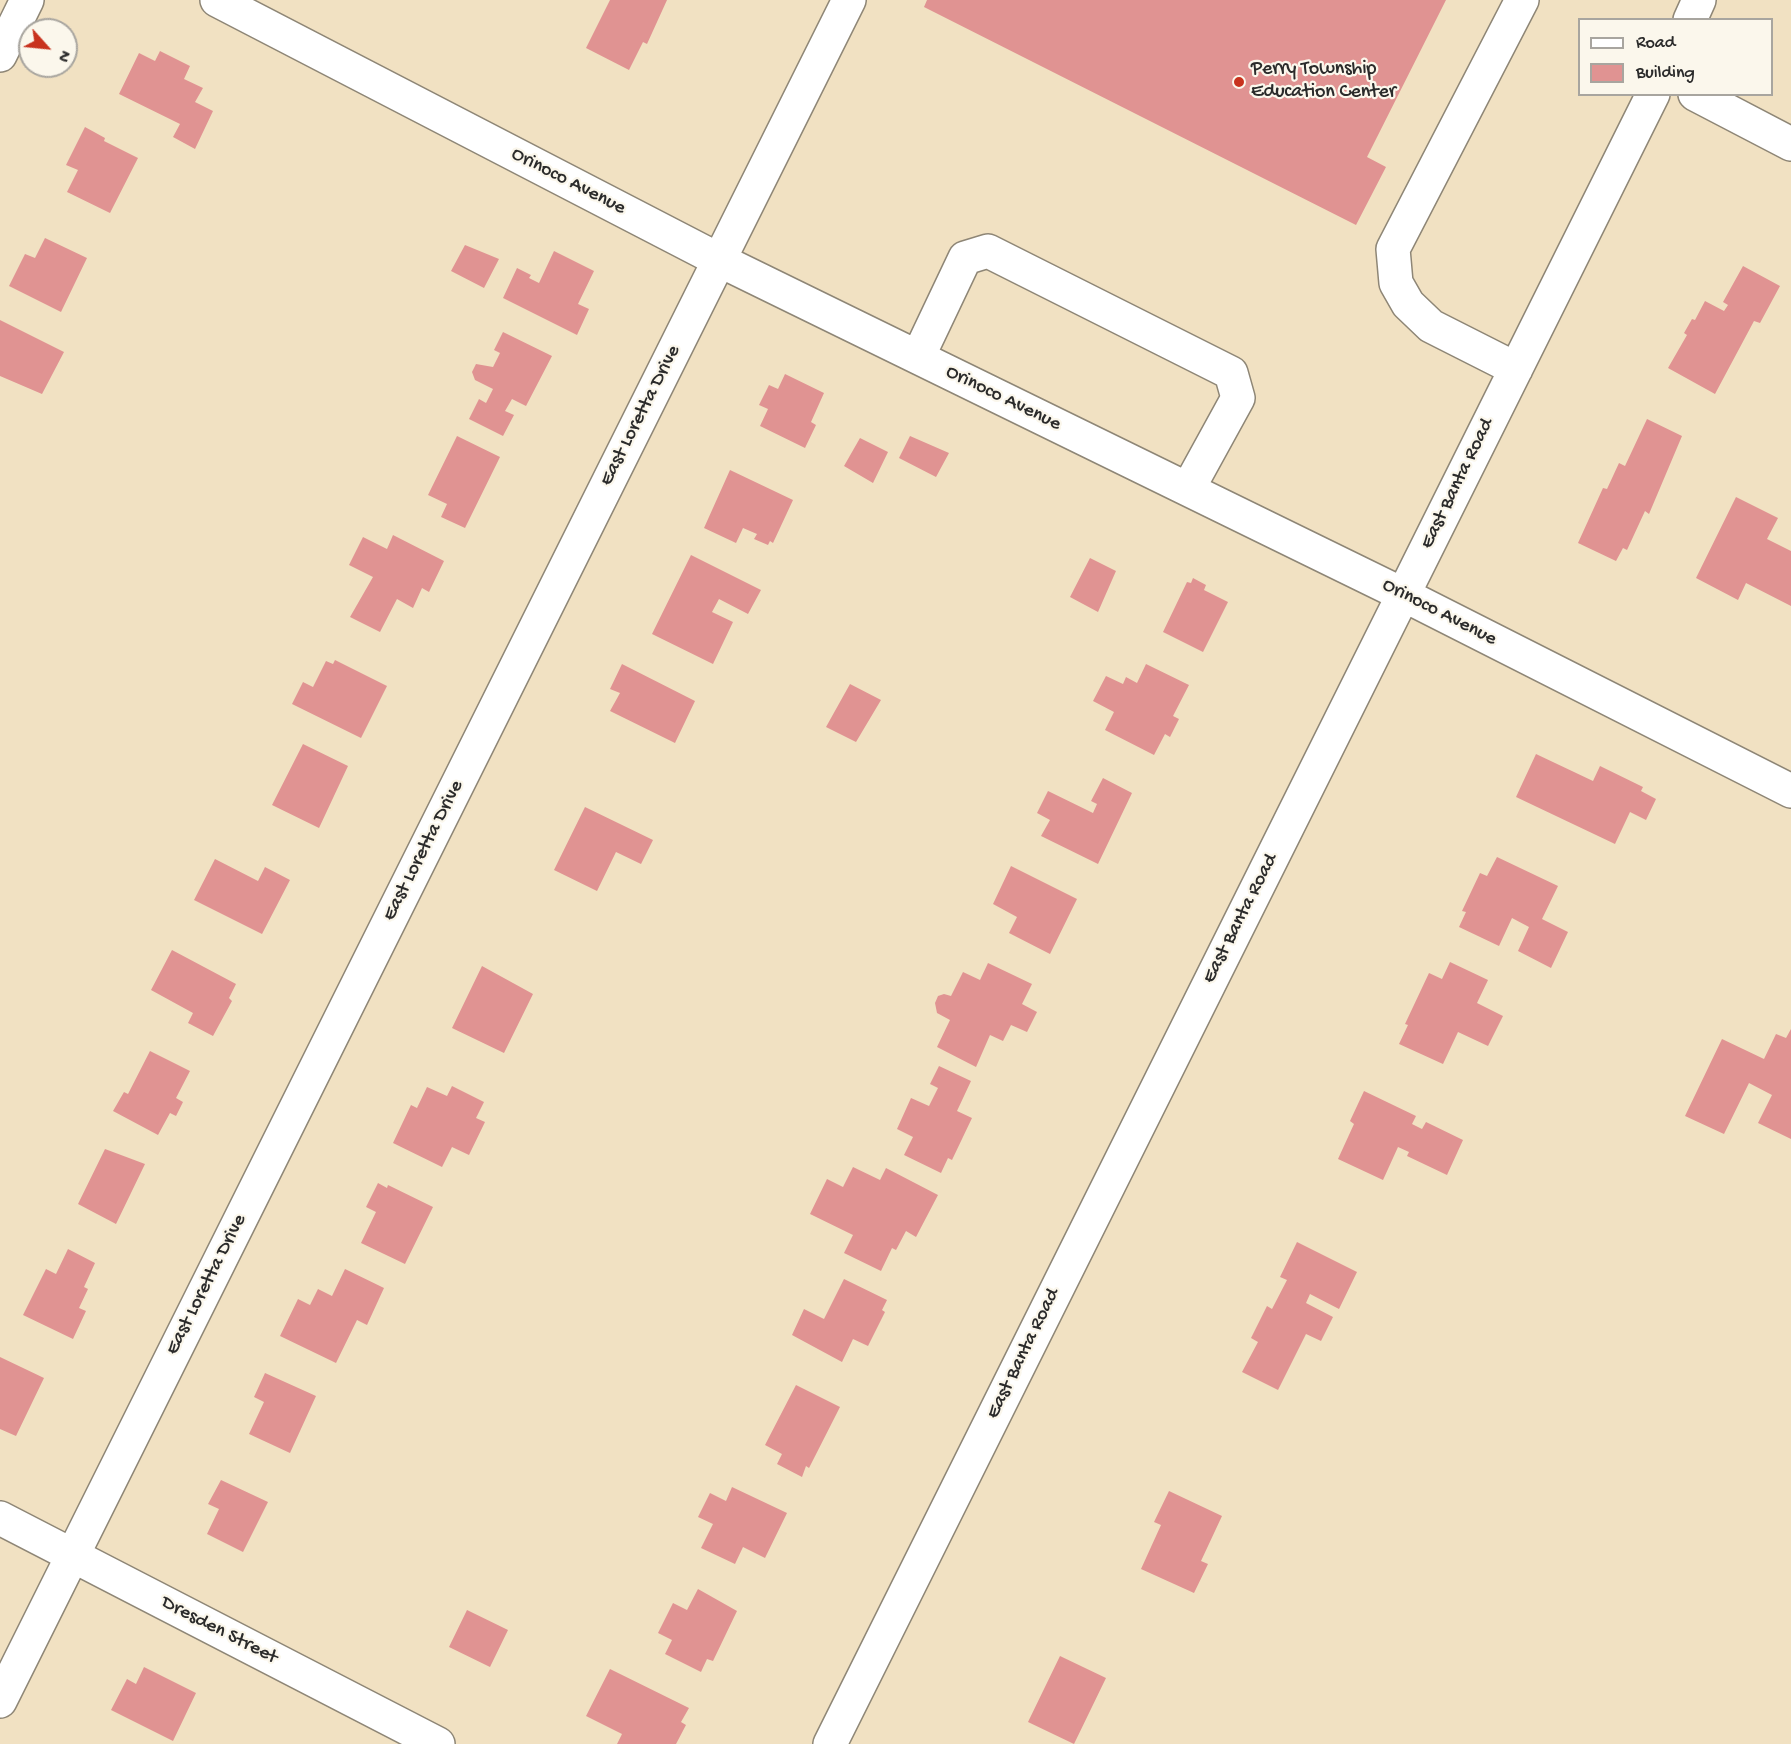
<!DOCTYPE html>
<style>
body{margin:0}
#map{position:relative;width:1791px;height:1744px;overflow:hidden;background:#f1e1c2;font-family:"Gochi Hand",sans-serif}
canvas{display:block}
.legend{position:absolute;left:1578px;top:18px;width:195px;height:78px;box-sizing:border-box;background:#fbf7ec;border:2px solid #a8a59f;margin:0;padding:8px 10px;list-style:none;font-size:18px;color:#2b2b2b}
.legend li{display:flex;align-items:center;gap:12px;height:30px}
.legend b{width:30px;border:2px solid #a8a59f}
.north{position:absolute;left:18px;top:18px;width:60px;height:60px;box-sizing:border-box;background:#fbf7ec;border:2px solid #a8a59f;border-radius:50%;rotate:117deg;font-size:16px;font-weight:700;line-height:24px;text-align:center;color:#2b2b2b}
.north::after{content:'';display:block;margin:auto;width:21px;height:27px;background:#c8321e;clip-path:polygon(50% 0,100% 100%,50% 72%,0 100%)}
</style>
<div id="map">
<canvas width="1791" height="1744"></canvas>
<ul class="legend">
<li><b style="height:8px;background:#fff"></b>Road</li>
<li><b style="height:16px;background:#e09392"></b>Building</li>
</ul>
<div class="north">N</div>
</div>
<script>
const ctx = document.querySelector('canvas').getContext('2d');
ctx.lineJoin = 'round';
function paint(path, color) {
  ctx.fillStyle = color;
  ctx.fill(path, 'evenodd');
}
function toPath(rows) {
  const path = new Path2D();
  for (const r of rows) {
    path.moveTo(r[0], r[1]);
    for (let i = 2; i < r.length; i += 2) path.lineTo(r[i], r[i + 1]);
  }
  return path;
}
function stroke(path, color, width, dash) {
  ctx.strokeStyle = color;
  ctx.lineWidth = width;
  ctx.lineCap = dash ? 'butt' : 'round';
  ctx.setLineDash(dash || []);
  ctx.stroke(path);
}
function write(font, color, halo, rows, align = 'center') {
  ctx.font = font + ' "Gochi Hand",sans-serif';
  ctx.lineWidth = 4.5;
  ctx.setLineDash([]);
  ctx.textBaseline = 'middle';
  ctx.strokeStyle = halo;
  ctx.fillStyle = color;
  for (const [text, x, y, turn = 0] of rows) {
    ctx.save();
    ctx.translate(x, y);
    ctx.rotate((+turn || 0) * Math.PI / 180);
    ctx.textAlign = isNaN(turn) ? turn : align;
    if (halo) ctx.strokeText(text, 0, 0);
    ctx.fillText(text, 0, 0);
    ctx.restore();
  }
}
const building = toPath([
 [610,0,667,0,647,44,643,42,629,70,586,48],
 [927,0,1446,0,1367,157,1386,167,1356,225,924,7],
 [160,51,190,66,184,79,203,88,195,102,213,111,195,149,173,137,180,124,119,94,139,53,155,61],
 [85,127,105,138,104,141,138,158,110,213,67,192,78,170,66,165],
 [45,238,87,258,61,312,9,286,25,254,35,258],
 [465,245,499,259,484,288,451,271],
 [554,251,594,271,578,304,589,309,577,335,503,298,517,268,531,275,529,278,539,283],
 [1743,266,1780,286,1760,323,1754,321,1715,394,1668,368,1687,335,1684,333,1692,319,1695,320,1705,301,1724,311,1728,305,1723,302],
 [0,320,64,352,42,394,0,376],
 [503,332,552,356,526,406,512,399,505,411,514,415,503,436,469,419,479,399,486,403,493,389,475,380,472,372,476,364,493,367,500,353,494,350],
 [785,374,824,393,811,422,816,425,805,448,760,426,768,409,759,405,769,385,778,389],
 [1647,419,1682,436,1649,514,1645,511,1627,550,1623,548,1616,561,1578,543,1603,488,1607,489,1619,463,1625,466],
 [457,436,500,457,465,528,441,517,447,504,428,495],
 [910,436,949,453,936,477,899,458],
 [860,438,888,452,873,483,844,466],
 [730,470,793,500,773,543,770,541,768,545,754,539,757,534,743,528,736,543,704,528],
 [1736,497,1778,518,1767,539,1791,551,1791,606,1746,583,1738,600,1696,578],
 [393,535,444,561,429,592,422,588,413,608,397,599,380,632,350,617,373,577,349,565,363,537,387,549],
 [691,555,761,590,748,614,719,599,712,612,733,622,713,664,652,634],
 [1090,558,1116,571,1098,612,1070,597],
 [1193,578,1206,585,1204,590,1228,602,1203,652,1163,632,1187,582,1191,583],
 [335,660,387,686,361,738,292,704,303,682,313,687,326,661,333,664],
 [622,664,695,701,675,743,610,711,620,693,610,689],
 [1146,664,1189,685,1173,716,1179,719,1170,737,1165,734,1154,755,1105,730,1114,712,1093,701,1106,676,1123,684,1126,677,1137,683],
 [850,684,881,700,856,742,826,727],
 [303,744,348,766,319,828,272,805],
 [1536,754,1593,781,1600,766,1643,787,1641,791,1656,799,1646,820,1630,812,1615,844,1516,797],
 [1103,778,1132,793,1098,864,1041,836,1050,820,1037,813,1048,791,1093,813,1097,804,1091,801],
 [585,807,653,840,641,864,616,852,597,891,554,870],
 [1497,857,1558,886,1542,919,1568,932,1551,968,1518,951,1529,927,1512,918,1499,946,1459,927,1466,912,1462,911,1480,873,1487,876],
 [215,859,258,881,265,867,290,880,262,934,194,900],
 [1011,866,1077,899,1050,954,1009,933,1017,917,993,904],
 [172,950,236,984,229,998,232,1001,213,1036,188,1023,193,1013,151,990],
 [1450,962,1488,980,1477,1003,1503,1016,1488,1046,1458,1032,1443,1064,1399,1044,1408,1025,1405,1024,1429,973,1442,979],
 [988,963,1032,984,1022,1004,1037,1012,1027,1032,1011,1025,1003,1041,990,1035,976,1067,937,1047,950,1020,937,1013,935,1003,938,996,944,994,951,996,963,972,980,980],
 [482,966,533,994,504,1053,452,1028],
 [1791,1029,1791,1139,1758,1123,1772,1095,1749,1083,1724,1134,1685,1116,1722,1039,1764,1059,1776,1034,1786,1038],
 [150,1051,190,1071,176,1098,183,1102,176,1116,170,1113,158,1135,113,1111,124,1092,128,1094],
 [939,1066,971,1081,957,1111,972,1118,952,1160,948,1158,941,1173,904,1155,913,1137,897,1129,911,1098,929,1106,938,1088,930,1084],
 [452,1086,484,1102,476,1118,485,1122,469,1155,452,1147,442,1167,393,1143,411,1105,417,1108,427,1087,447,1096],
 [1364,1091,1416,1116,1412,1124,1422,1129,1426,1122,1463,1140,1447,1175,1407,1156,1409,1152,1398,1147,1383,1180,1338,1159,1354,1124,1350,1121],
 [105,1149,145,1164,116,1224,78,1204],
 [853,1167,880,1180,886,1168,938,1195,916,1237,906,1231,896,1250,892,1248,881,1271,844,1253,853,1235,810,1214,827,1179,843,1187],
 [378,1183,387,1188,388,1185,433,1207,405,1264,361,1243,376,1212,366,1207],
 [1297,1242,1357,1272,1339,1309,1310,1294,1306,1303,1333,1317,1321,1341,1306,1334,1278,1390,1242,1372,1258,1342,1251,1338,1267,1306,1272,1309,1287,1280,1280,1277],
 [68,1249,95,1263,84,1287,88,1289,79,1308,86,1311,73,1339,23,1315,46,1269,56,1274],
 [345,1269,384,1288,367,1325,357,1320,336,1363,280,1336,298,1299,310,1305,318,1289,332,1296],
 [844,1279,887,1300,882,1310,885,1312,868,1346,853,1339,842,1362,792,1335,804,1309,824,1319],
 [0,1357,44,1378,16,1436,0,1429],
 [265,1373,316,1396,290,1453,249,1434,264,1402,254,1397],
 [796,1385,840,1407,809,1468,806,1466,802,1477,777,1464,782,1454,765,1445],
 [221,1480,268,1502,243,1552,207,1534,219,1509,208,1504],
 [732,1487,787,1513,765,1558,743,1547,735,1564,701,1548,713,1524,698,1517,710,1493,726,1501],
 [1169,1491,1222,1516,1201,1561,1208,1564,1194,1593,1141,1569,1161,1525,1154,1522],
 [698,1589,737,1611,713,1661,707,1659,701,1672,665,1654,672,1640,658,1633,673,1603,687,1610],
 [467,1610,508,1630,490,1667,449,1647],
 [1060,1656,1106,1678,1074,1744,1028,1722],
 [144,1667,196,1693,173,1741,111,1710,127,1679,136,1684],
 [610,1669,689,1708,681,1722,686,1725,676,1744,617,1744,622,1734,586,1716]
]);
const minor = toPath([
 [217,0,719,260,1404,595,1791,791],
 [1690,20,1699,0],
 [0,55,27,0],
 [1695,94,1791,144],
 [918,357,965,258,988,251,1231,373,1238,398,1188,489],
 [1516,369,1431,326,1408,304,1396,283,1393,249,1522,0],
 [0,1518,438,1744],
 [0,1701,849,0],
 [830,1744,1653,94]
]);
const markers = [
 [1239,82,6,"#c8321e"]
];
const poiNames = [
 ["Perry Township",1251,70],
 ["Education Center",1251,93]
];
const streetNames = [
 ["Orinoco Avenue",568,182,27],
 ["Orinoco Avenue",1003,399,26],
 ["East Loretta Drive",641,416,-63],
 ["East Banta Road",1458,484,-64],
 ["Orinoco Avenue",1439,613,27],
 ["East Loretta Drive",424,851,-63],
 ["East Banta Road",1241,919,-63],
 ["East Loretta Drive",207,1285,-63],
 ["East Banta Road",1024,1354,-64],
 ["Dresden Street",219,1631,27]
];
paint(building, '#e09392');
stroke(minor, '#8e8676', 36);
stroke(minor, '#fff', 33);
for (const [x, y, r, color] of markers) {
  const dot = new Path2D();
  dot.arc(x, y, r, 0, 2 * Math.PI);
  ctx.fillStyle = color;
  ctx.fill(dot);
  stroke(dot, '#fbf7ec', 2);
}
write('20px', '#2b2b2b', '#fbf7ec', poiNames, 'left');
write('20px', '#2b2b2b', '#fbf7ec', streetNames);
</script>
